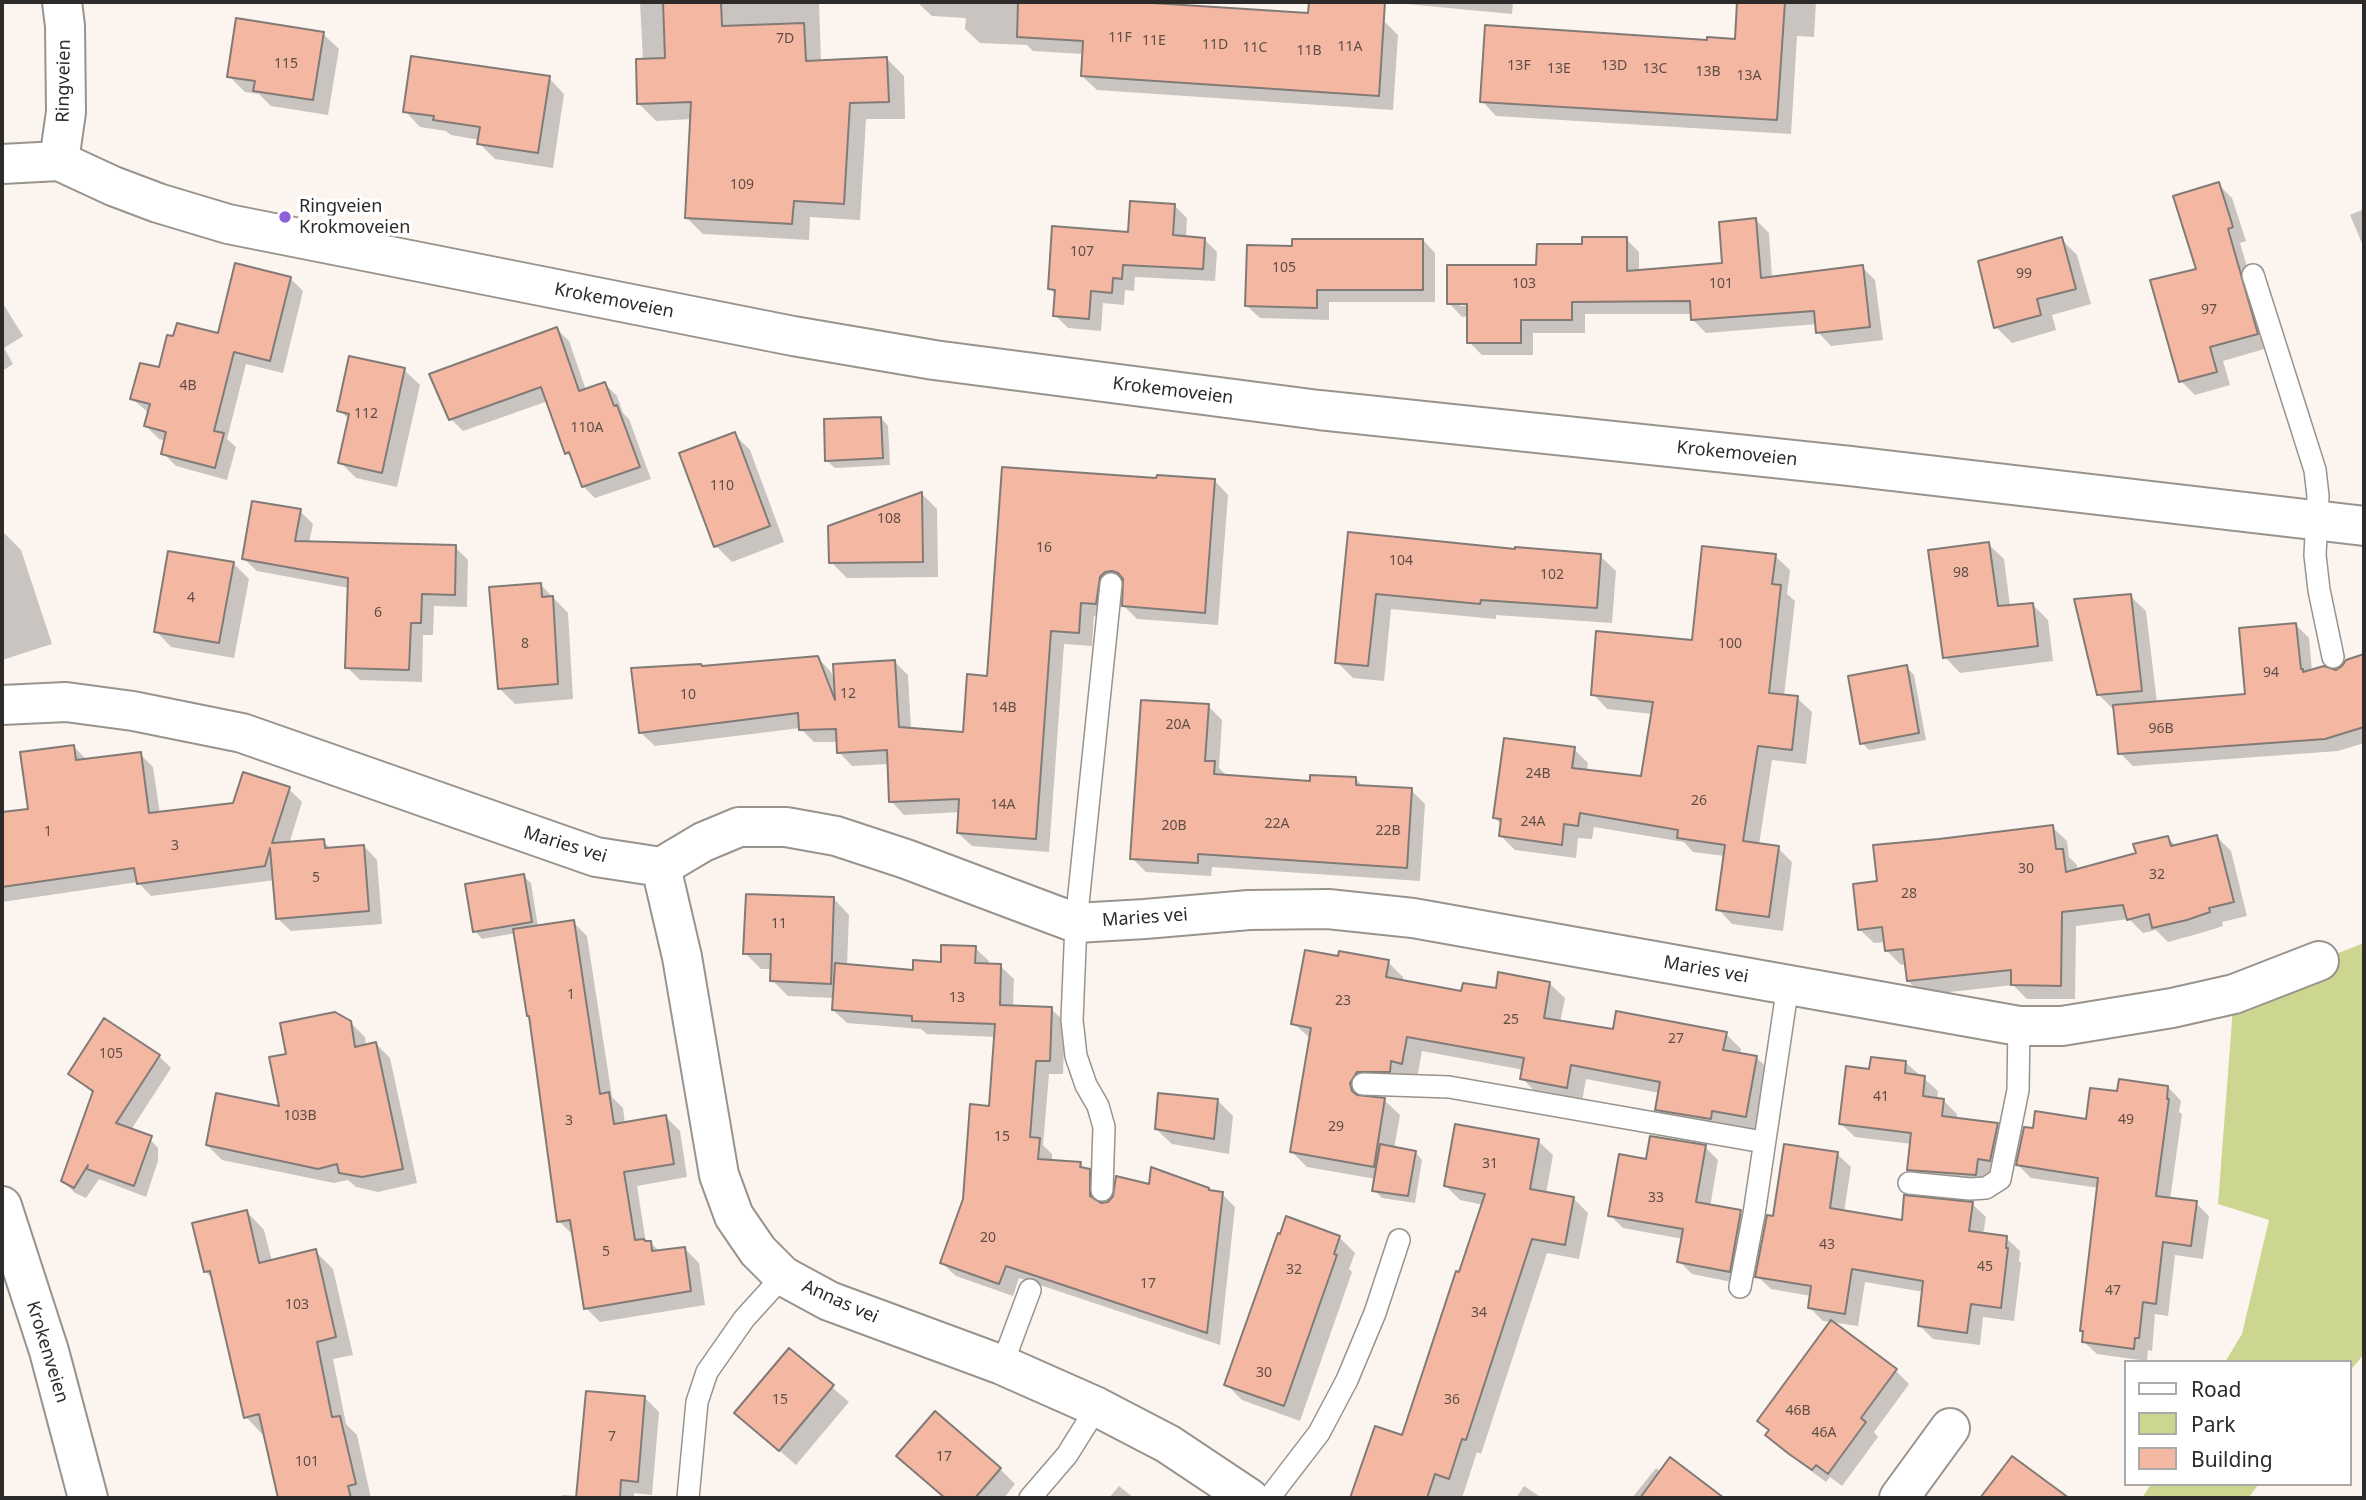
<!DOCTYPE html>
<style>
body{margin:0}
#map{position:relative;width:2366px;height:1500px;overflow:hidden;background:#fcf5ef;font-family:"Noto Sans",sans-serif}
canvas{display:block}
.frame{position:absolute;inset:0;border:4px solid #2d2b29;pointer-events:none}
.legend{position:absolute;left:2124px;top:1360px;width:228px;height:126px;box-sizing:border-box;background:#fff;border:2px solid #abaaa9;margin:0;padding:9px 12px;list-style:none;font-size:21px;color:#2d2b29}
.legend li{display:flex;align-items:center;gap:14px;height:35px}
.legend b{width:35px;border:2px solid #abaaa9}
</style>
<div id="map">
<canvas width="2366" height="1500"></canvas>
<div class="frame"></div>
<ul class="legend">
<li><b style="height:9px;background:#fff"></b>Road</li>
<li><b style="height:19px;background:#cdd690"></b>Park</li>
<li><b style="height:19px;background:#f4b8a2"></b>Building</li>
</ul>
</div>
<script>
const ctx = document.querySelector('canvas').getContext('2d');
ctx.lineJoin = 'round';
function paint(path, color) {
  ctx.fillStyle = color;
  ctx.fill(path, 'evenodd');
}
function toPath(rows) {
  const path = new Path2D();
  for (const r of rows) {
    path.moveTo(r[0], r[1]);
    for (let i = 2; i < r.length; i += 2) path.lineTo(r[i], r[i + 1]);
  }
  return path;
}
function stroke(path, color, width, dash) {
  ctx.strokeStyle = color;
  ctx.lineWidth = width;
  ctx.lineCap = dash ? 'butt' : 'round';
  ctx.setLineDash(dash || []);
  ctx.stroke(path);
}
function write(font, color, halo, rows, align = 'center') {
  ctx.font = font + ' "Noto Sans",sans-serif';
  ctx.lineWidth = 7;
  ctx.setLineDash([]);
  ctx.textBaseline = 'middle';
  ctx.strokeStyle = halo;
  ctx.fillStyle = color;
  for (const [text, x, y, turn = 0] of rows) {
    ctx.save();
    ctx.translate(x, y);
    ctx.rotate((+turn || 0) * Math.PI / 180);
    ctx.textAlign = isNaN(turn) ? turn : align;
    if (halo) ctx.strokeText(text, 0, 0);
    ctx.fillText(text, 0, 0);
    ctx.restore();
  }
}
const green = toPath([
 [2364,943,2364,1354,2350,1371,2350,1362,2225,1362,2242,1334,2269,1220,2218,1204,2234,994],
 [2151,1484,2259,1484,2248,1498,2142,1498]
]);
const shadow = toPath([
 [640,2,819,2,821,62,887,59,904,76,905,119,866,119,860,220,810,217,809,240,703,234,686,217,692,119,656,121,639,104,643,60],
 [917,2,1146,2,1146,4,1383,20,1398,35,1393,110,1097,90,1082,76,1084,54,1033,51,1027,45,980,43,965,29,966,18,932,16],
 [1385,2,1513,2,1512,14],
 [1739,2,1816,2,1814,37,1797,36,1791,134,1496,116,1482,101,1708,41,1737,41],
 [323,34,339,49,328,115,271,106,259,94,245,92,229,76],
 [549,78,564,94,553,168,495,159,479,143,480,140,451,135,446,131,420,127,405,111],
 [2218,184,2232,198,2246,241,2240,243,2271,347,2223,361,2230,385,2195,395,2181,381,2198,270],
 [1174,205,1187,218,1186,238,1204,239,1217,252,1215,281,1135,277,1134,291,1125,290,1124,305,1103,303,1101,331,1068,328,1055,315,1056,295,1050,289],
 [2364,209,2364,248,2350,215],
 [1756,220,1769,233,1772,278,1862,267,1875,280,1883,340,1831,346,1818,332,1817,324,1706,333,1693,320,1692,314,1585,314,1585,333,1533,333,1533,355,1482,355,1469,342,1469,316,1462,317,1449,303,1584,246,1626,239,1639,252,1639,271,1724,265],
 [1460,302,1476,305,1460,306],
 [2061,239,2077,255,2091,304,2052,315,2056,330,2012,343,1996,327],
 [1423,240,1435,253,1435,302,1329,302,1329,320,1260,318,1247,306,1293,248],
 [290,278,303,291,283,373,246,364,227,439,236,447,227,480,176,466,163,453,166,441,159,439,146,426,149,413,132,399,160,369,219,336],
 [2,302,23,336,4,348,13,364,2,371],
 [557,329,569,341,586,390,605,384,617,396,623,413,629,419,651,479,595,498,583,486,573,459,567,453,548,401,463,431,451,419],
 [404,370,420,385,397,487,356,478,340,462,350,420,339,410],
 [881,418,888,426,890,465,835,468,827,461],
 [734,434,750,450,784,542,732,562,716,546],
 [1158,480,1215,481,1228,495,1218,625,1137,619,1124,606,1125,584,1119,585,1109,617,1094,616,1092,646,1064,644,1049,852,972,846,958,833,960,812,904,815,891,801,889,764,852,766,839,752,838,742,814,742,800,728,655,746,641,733,703,668,818,658,831,672,835,682,895,662,908,675,911,729,964,734,988,678],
 [922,494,937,509,938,577,847,578,831,562],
 [300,511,313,524,309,543,455,547,468,560,467,607,434,606,433,635,423,635,422,682,360,680,347,667,349,588,257,571,244,559],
 [2,531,21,550,52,644,2,660],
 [1350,534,1516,551,1600,556,1616,571,1612,623,1496,615,1496,619,1391,609,1384,681,1353,678,1337,662],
 [1988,544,2004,559,2010,606,2032,604,2048,620,2053,661,1960,673,1945,657],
 [1775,556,1790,570,1787,594,1795,601,1784,696,1797,698,1812,712,1806,764,1772,760,1759,845,1778,848,1792,862,1783,931,1732,924,1718,909,1725,856,1693,852,1684,842,1594,827,1592,839,1578,838,1576,858,1515,850,1500,835,1502,825,1495,818,1574,749,1588,763,1587,771,1643,777,1653,714,1607,709,1593,694,1693,642],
 [233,563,249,579,234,658,171,647,156,631],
 [541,585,568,613,573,699,515,704,499,688],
 [2130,596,2146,611,2157,703,2247,695,2296,625,2309,638,2312,672,2337,671,2347,661,2364,656,2364,743,2338,751,2133,766,2120,753,2114,710,2098,694],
 [1906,667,1914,675,1926,740,1869,750,1862,743],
 [1208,706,1222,720,1219,768,1228,777,1311,783,1356,779,1364,787,1411,790,1425,804,1420,881,1212,867,1211,876,1146,872,1132,858],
 [73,746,87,760,140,754,153,767,160,814,234,805,289,789,302,802,289,844,323,841,331,849,364,846,377,860,382,924,291,931,277,918,275,880,151,896,138,882,2,902,2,814,29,810],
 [2052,827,2067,841,2069,857,2077,865,2077,871,2138,855,2167,837,2177,847,2217,837,2231,851,2247,916,2222,922,2223,926,2201,933,2168,942,2156,930,2143,933,2129,919,2076,926,2075,999,2027,999,2013,985,1923,995,1908,981,1907,964,1901,965,1887,951,1886,942,1874,943,1859,929,1878,883],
 [523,876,531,883,538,927,573,922,587,936,612,1097,623,1108,625,1124,666,1117,680,1131,687,1177,637,1186,646,1243,650,1242,660,1252,685,1249,699,1263,705,1305,600,1322,586,1308,573,1235,559,1221,531,1018,516,933,482,939,475,931],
 [834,899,849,915,847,966,915,972,943,964,975,948,989,961,989,966,1000,966,1014,979,1013,1007,1051,1009,1065,1022,1063,1074,1049,1074,1043,1145,1052,1154,1052,1162,1080,1163,1102,1185,1103,1204,1151,1186,1208,1190,1222,1194,1235,1207,1220,1345,1019,1278,1013,1296,956,1276,942,1263,964,1199,991,1107,996,1037,927,1034,921,1029,847,1023,833,1010,834,998,788,996,772,980,772,969,761,969,745,953],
 [1340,959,1388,962,1403,977,1403,982,1463,994,1549,983,1565,998,1560,1023,1614,1031,1726,1034,1741,1049,1740,1055,1757,1058,1772,1073,1761,1131,1727,1125,1725,1134,1672,1124,1657,1109,1660,1093,1586,1079,1582,1102,1537,1094,1522,1078,1524,1070,1422,1051,1417,1078,1373,1087,1365,1098,1384,1100,1400,1115,1394,1149,1415,1152,1422,1160,1415,1203,1382,1198,1374,1190,1376,1179,1307,1167,1292,1152,1311,1039,1293,1023],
 [350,1022,365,1037,366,1046,376,1044,390,1058,417,1183,378,1192,356,1187,348,1180,334,1183,222,1160,207,1145,282,1108],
 [159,1056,171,1068,131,1130,146,1135,158,1148,158,1161,146,1197,99,1179,86,1198,75,1193,63,1181,94,1094,70,1074],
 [1906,1063,1938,1091,1937,1100,1944,1101,1957,1114,1956,1120,1997,1125,2011,1138,1989,1188,1922,1183,1909,1170,1912,1144,1855,1137,1841,1124,1871,1070],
 [2168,1087,2181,1101,2179,1112,2182,1114,2170,1200,2196,1203,2209,1216,2203,1259,2175,1255,2168,1316,2155,1314,2152,1351,2148,1350,2147,1361,2097,1354,2083,1341,2084,1333,2082,1331,2099,1188,2031,1178,2018,1165,2034,1130,2087,1121,2119,1093],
 [1217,1100,1233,1116,1229,1154,1172,1144,1156,1129],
 [1538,1141,1553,1155,1546,1194,1573,1198,1588,1213,1579,1259,1547,1253,1481,1454,1477,1452,1462,1498,1352,1498,1376,1428,1403,1437,1484,1205,1460,1200,1446,1186],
 [1705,1147,1718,1160,1710,1207,1740,1212,1753,1225,1742,1284,1692,1274,1679,1261,1683,1239,1623,1228,1610,1215,1647,1161],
 [1837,1154,1851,1167,1844,1212,1903,1222,1972,1204,1986,1217,1983,1235,2006,1238,2020,1251,2019,1261,2021,1263,2014,1321,1983,1317,1980,1345,1933,1339,1920,1326,1924,1292,1865,1282,1858,1326,1823,1321,1809,1307,1811,1296,1771,1289,1757,1276,1774,1218],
 [247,1212,264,1230,272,1261,315,1251,333,1269,353,1355,333,1359,346,1424,357,1435,371,1498,280,1498,266,1434,263,1435,246,1417,214,1280,205,1271],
 [1339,1237,1355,1253,1349,1269,1352,1272,1300,1421,1242,1400,1226,1384],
 [789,1350,849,1402,796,1465,736,1413],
 [1896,1371,1909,1384,1874,1432,1878,1437,1842,1486,1830,1477,1826,1482,1780,1448,1767,1435,1770,1431,1759,1421],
 [645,1398,659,1412,652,1495,634,1493,634,1498,562,1498,562,1495,578,1496],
 [1670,1460,1721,1498,1632,1498,1656,1468,1661,1472],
 [1000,1469,1015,1484,1004,1498,945,1498,914,1471],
 [1119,1486,1134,1498,1109,1498],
 [1524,1486,1542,1498,1516,1498]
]);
const building = toPath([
 [663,2,721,2,722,26,804,23,806,61,887,57,889,102,850,103,844,204,794,201,792,224,685,218,691,102,637,104,636,59,665,58,663,2],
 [1018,2,1137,2,1308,13,1309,2,1385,2,1379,96,1081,76,1083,41,1017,37,1018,2],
 [1737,2,1785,2,1777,120,1480,102,1485,25,1707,40,1707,37,1735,39,1737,2],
 [236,18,324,32,313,100,253,91,255,81,227,77,236,18],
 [411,56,550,76,538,153,477,144,480,127,433,120,434,116,403,112,411,56],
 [2219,182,2233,227,2228,229,2258,334,2210,347,2217,372,2179,382,2150,280,2196,269,2173,196,2219,182],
 [1130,201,1175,204,1173,235,1205,238,1203,269,1123,265,1122,279,1113,278,1112,293,1091,291,1089,319,1053,316,1055,290,1048,289,1052,226,1128,232,1130,201],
 [1756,218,1761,278,1863,265,1870,327,1816,333,1814,311,1691,320,1690,301,1572,302,1572,320,1521,320,1521,343,1467,343,1467,304,1447,304,1447,265,1536,265,1537,244,1582,244,1582,237,1627,237,1627,271,1722,263,1719,222,1756,218],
 [2062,237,2076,289,2037,299,2041,315,1994,328,1978,261,2062,237],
 [1292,239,1423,239,1423,290,1317,290,1317,308,1245,306,1247,245,1292,246,1292,239],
 [235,263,291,277,270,361,234,352,214,431,224,433,215,468,161,454,166,432,144,426,150,404,130,399,140,363,159,367,167,335,173,336,177,323,218,333,235,263],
 [557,327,579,391,605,382,614,406,617,405,640,467,582,487,569,452,565,454,541,387,449,420,429,374,557,327],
 [349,356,405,368,382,473,338,463,349,414,337,411,349,356],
 [881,417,883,458,825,461,824,419,881,417],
 [735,432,770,526,714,547,679,453,735,432],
 [1002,467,1156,478,1157,475,1215,479,1205,613,1122,606,1123,579,1118,573,1112,571,1105,572,1100,577,1096,604,1081,603,1079,633,1051,631,1036,839,957,833,959,799,889,802,887,750,837,753,836,729,799,730,798,713,639,733,631,668,701,664,702,666,818,656,835,700,833,664,895,660,899,727,963,732,967,674,987,676,1002,467],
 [922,492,923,562,829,563,828,526,922,492],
 [252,501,301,509,295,541,456,545,455,595,422,594,421,623,411,623,409,670,345,668,348,578,242,559,252,501],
 [1348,532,1515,549,1515,547,1601,554,1597,608,1481,600,1480,604,1376,594,1368,666,1335,663,1348,532],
 [1989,542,1998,606,2033,603,2038,646,1943,658,1928,550,1989,542],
 [1702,546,1776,554,1772,584,1781,585,1769,693,1798,696,1792,750,1758,746,1743,841,1779,846,1769,917,1716,910,1725,845,1677,838,1678,830,1580,813,1578,826,1564,824,1562,845,1499,836,1501,819,1493,818,1504,738,1575,747,1572,768,1641,776,1653,702,1591,695,1596,631,1692,640,1702,546],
 [168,551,234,562,219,643,154,632,168,551],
 [541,583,542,597,553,596,558,684,498,689,489,587,541,583],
 [2131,594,2142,691,2097,695,2074,599,2131,594],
 [2296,623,2301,669,2303,669,2303,672,2324,666,2336,670,2342,666,2346,660,2364,654,2364,727,2325,739,2118,754,2113,705,2245,694,2239,628,2296,623],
 [1907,665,1919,733,1860,744,1848,676,1907,665],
 [1141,700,1209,704,1205,761,1215,761,1214,774,1310,781,1310,775,1356,777,1356,785,1412,788,1407,868,1198,854,1198,863,1130,859,1141,700],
 [74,745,76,760,141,752,149,813,233,803,243,772,290,787,272,843,324,839,325,848,364,845,369,911,276,919,270,848,265,866,137,884,134,868,2,887,2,812,28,809,20,752,74,745],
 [2053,825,2056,849,2063,849,2066,872,2136,853,2133,844,2168,836,2171,846,2217,835,2234,902,2209,908,2210,912,2187,920,2152,928,2149,914,2127,920,2123,905,2062,912,2061,986,2011,985,2011,970,1907,981,1903,949,1885,951,1882,927,1858,930,1853,884,1877,881,1873,845,1939,839,2053,825],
 [524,874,532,922,473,932,465,884,524,874],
 [746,894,834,897,831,984,770,981,771,954,743,954,746,894],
 [574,920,600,1094,609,1092,614,1124,666,1115,674,1164,624,1172,635,1240,644,1239,645,1241,651,1241,652,1251,685,1247,691,1291,584,1309,570,1220,557,1222,529,1016,527,1016,513,929,574,920],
 [941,945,976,946,975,963,1001,964,1000,1005,1052,1007,1050,1061,1036,1061,1030,1137,1040,1138,1038,1159,1081,1162,1080,1167,1090,1169,1090,1196,1101,1203,1108,1202,1113,1196,1116,1176,1149,1184,1151,1167,1209,1188,1209,1190,1223,1192,1207,1333,1006,1266,999,1284,940,1263,963,1199,970,1104,989,1106,995,1024,912,1021,912,1016,832,1010,835,963,913,970,913,960,941,962,941,945],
 [1305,950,1338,956,1339,951,1389,960,1386,977,1461,991,1463,983,1496,988,1498,972,1550,982,1544,1018,1613,1029,1616,1011,1727,1032,1723,1050,1757,1056,1746,1117,1712,1111,1711,1119,1655,1110,1660,1082,1571,1065,1567,1088,1520,1079,1524,1058,1407,1037,1402,1064,1391,1061,1390,1072,1357,1072,1350,1083,1352,1091,1357,1095,1385,1098,1374,1167,1290,1152,1311,1028,1291,1024,1305,950],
 [335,1012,351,1021,355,1047,376,1042,403,1169,362,1177,339,1173,337,1164,318,1169,206,1145,216,1093,279,1106,269,1057,286,1054,280,1023,335,1012],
 [104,1018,160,1055,116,1123,152,1136,134,1186,87,1169,88,1165,74,1188,61,1181,93,1091,68,1074,104,1018],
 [1871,1057,1906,1061,1905,1073,1925,1076,1923,1096,1944,1099,1942,1116,1998,1123,1990,1161,1978,1159,1976,1175,1907,1170,1911,1133,1839,1124,1846,1066,1869,1069,1871,1057],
 [2119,1079,2168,1086,2167,1099,2169,1099,2156,1196,2197,1201,2191,1246,2163,1242,2156,1304,2143,1302,2139,1338,2135,1338,2134,1349,2082,1342,2083,1331,2080,1331,2098,1178,2016,1165,2024,1127,2033,1128,2035,1111,2086,1119,2090,1088,2117,1091,2119,1079],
 [1158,1093,1218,1099,1214,1139,1155,1129,1158,1093],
 [1455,1124,1539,1139,1530,1189,1574,1197,1565,1245,1532,1239,1466,1440,1462,1439,1449,1479,1435,1474,1427,1498,1350,1498,1375,1426,1402,1435,1456,1271,1459,1272,1485,1194,1444,1186,1455,1124],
 [1650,1136,1706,1145,1696,1202,1741,1210,1730,1272,1677,1262,1683,1229,1608,1216,1619,1154,1646,1159,1650,1136],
 [1380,1144,1416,1151,1408,1196,1372,1191,1380,1144],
 [1784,1144,1838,1152,1830,1208,1902,1220,1904,1195,1973,1202,1969,1231,2007,1236,2006,1248,2008,1248,2001,1308,1971,1304,1967,1333,1918,1326,1923,1281,1852,1269,1845,1314,1808,1308,1811,1286,1755,1277,1767,1215,1773,1216,1784,1144],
 [247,1210,259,1263,316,1249,336,1337,317,1342,332,1417,340,1416,356,1484,348,1486,351,1498,278,1498,259,1414,244,1418,210,1271,204,1272,192,1223,247,1210],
 [1286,1216,1340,1236,1334,1254,1337,1255,1284,1406,1224,1385,1278,1233,1280,1234,1286,1216],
 [1831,1320,1897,1369,1861,1418,1866,1422,1828,1474,1816,1465,1812,1470,1789,1454,1765,1435,1769,1430,1757,1421,1831,1320],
 [789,1348,834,1385,779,1451,734,1413,789,1348],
 [586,1391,645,1396,638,1482,621,1480,620,1498,576,1498,586,1391],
 [935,1411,1001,1468,975,1498,945,1498,896,1456,935,1411],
 [2012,1456,2069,1498,1980,1498,2012,1456],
 [1670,1457,1724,1498,1640,1498,1670,1457]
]);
const lane = toPath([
 [2253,275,2315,470,2318,496,2315,555,2319,590,2333,657],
 [1363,1084,1449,1087,1763,1142],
 [1909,1183,1970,1189,1986,1188,2000,1179,2018,1090,2019,1026],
 [1102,1190,1104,1127,1098,1106,1086,1085,1076,1056,1072,1020,1076,923,1111,584],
 [1740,1287,1754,1214,1788,985],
 [1002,1365,1030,1290],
 [688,1498,697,1402,707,1372,744,1319,783,1276],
 [1030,1498,1067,1455,1097,1407],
 [1269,1498,1319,1433,1347,1380,1375,1313,1399,1240]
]);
const street = toPath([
 [2,705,66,702,133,711,242,733,596,857,661,867,703,842,739,827,786,827,836,836,906,859,1076,923,1145,919,1249,910,1328,909,1413,918,2019,1026,2062,1026,2172,1008,2234,994,2319,961],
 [661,867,682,957,719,1175,734,1216,758,1251,783,1276,829,1301,1002,1365,1097,1407,1168,1444,1249,1498],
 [1899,1498,1950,1428]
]);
const secondary = toPath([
 [59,161,66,112,65,26,62,2],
 [2,164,59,161,113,186,158,203,228,224,793,336,934,360,1319,410,1850,466,2364,526],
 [2,1206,49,1351,88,1498]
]);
const markers = [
 [285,217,7,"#8e61db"]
];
const numberNames = [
 ["11F",1120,38],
 ["7D",785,39],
 ["11E",1154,41],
 ["11D",1215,45],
 ["11A",1350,47],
 ["11C",1255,48],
 ["11B",1309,51],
 ["115",286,64],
 ["13F",1519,66],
 ["13D",1614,66],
 ["13E",1559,69],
 ["13C",1655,69],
 ["13B",1708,72],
 ["13A",1749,76],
 ["109",742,185],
 ["107",1082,252],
 ["105",1284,268],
 ["99",2024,274],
 ["103",1524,284],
 ["101",1721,284],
 ["97",2209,310],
 ["4B",188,386],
 ["112",366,414],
 ["110A",587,428],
 ["110",722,486],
 ["108",889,519],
 ["16",1044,548],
 ["104",1401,561],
 ["98",1961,573],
 ["102",1552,575],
 ["4",191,598],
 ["6",378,613],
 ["8",525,644],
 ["100",1730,644],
 ["94",2271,673],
 ["12",848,694],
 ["10",688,695],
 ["14B",1004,708],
 ["20A",1178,725],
 ["96B",2161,729],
 ["24B",1538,774],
 ["26",1699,801],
 ["14A",1003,805],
 ["24A",1533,822],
 ["22A",1277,824],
 ["20B",1174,826],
 ["22B",1388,831],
 ["1",48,832],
 ["3",175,846],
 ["30",2026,869],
 ["32",2157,875],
 ["5",316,878],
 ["28",1909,894],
 ["11",779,924],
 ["1",571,995],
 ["13",957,998],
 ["23",1343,1001],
 ["25",1511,1020],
 ["27",1676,1039],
 ["105",111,1054],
 ["41",1881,1097],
 ["103B",300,1116],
 ["49",2126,1120],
 ["3",569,1121],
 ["29",1336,1127],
 ["15",1002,1137],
 ["31",1490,1164],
 ["33",1656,1198],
 ["20",988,1238],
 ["43",1827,1245],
 ["5",606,1252],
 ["45",1985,1267],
 ["32",1294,1270],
 ["17",1148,1284],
 ["47",2113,1291],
 ["103",297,1305],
 ["34",1479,1313],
 ["30",1264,1373],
 ["15",780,1400],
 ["36",1452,1400],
 ["46B",1798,1411],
 ["46A",1824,1433],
 ["7",612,1437],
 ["17",944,1457],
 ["101",307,1462]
];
const streetNames = [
 ["Ringveien",64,81,-89],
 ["Krokemoveien",614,301,11],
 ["Krokemoveien",1173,391,7],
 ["Krokemoveien",1737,454,6],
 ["Maries vei",565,845,17],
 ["Maries vei",1145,918,-4],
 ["Maries vei",1706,970,10],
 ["Annas vei",840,1302,24],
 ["Krokenveien",47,1352,73]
];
const poiNames = [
 ["Ringveien",299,207],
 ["Krokmoveien",299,228]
];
paint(green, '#cdd690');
paint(shadow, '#0003');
paint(building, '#f4b8a2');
stroke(building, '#827a77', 2);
stroke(lane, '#98938d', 24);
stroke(street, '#98938d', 42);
stroke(secondary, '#98938d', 42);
stroke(lane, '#fff', 21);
stroke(street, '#fff', 38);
stroke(secondary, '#fff', 38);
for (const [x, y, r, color] of markers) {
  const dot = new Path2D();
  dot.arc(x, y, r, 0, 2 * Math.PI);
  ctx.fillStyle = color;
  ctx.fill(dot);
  stroke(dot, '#fff', 2.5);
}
write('14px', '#5f4e47', null, numberNames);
write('18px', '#2d2b29', '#fff', streetNames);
write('18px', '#2d2b29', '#fff', poiNames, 'left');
</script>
